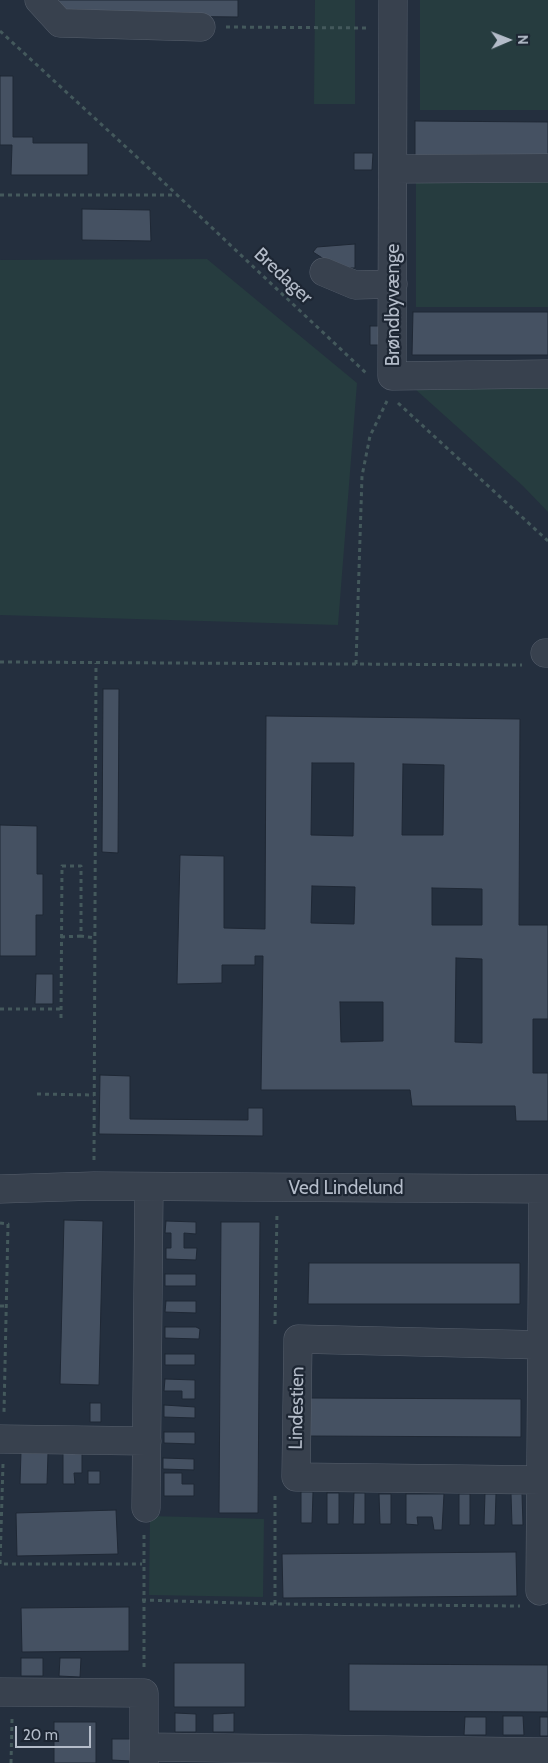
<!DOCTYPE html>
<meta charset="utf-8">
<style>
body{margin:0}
#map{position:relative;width:548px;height:1763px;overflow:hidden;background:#242f3e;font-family:Cabin,sans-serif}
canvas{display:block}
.north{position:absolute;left:483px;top:15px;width:50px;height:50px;-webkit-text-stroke:4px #1d2633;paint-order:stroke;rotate:89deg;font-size:14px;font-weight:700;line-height:20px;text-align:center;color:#b4bcc9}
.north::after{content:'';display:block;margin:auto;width:18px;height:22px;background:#b4bcc9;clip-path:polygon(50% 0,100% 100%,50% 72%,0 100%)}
.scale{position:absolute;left:15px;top:1726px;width:76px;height:22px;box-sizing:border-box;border:2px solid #b4bcc9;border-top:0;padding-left:6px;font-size:15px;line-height:18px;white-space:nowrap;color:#b4bcc9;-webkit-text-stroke:4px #1d2633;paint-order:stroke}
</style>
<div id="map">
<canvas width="548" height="1763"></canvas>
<div class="north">N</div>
<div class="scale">20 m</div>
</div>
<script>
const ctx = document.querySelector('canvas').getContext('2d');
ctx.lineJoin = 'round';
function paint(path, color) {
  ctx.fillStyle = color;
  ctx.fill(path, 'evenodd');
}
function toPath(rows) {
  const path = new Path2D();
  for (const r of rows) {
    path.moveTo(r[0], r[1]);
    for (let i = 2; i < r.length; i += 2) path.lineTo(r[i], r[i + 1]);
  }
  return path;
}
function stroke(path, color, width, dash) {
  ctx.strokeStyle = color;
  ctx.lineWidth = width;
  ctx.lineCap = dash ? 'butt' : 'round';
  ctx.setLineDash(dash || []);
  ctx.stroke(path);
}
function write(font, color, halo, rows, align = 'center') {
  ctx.font = font + ' Cabin,sans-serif';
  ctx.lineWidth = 4.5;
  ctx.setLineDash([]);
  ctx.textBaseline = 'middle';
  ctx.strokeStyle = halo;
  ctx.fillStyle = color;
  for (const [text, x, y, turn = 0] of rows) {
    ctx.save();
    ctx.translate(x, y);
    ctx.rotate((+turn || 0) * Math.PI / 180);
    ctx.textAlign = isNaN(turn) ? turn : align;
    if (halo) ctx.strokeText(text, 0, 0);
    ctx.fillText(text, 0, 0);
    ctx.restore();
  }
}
const green = toPath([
 [315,0,355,0,355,104,314,104],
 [420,0,548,0,548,110,420,110],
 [416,180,548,180,548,307,416,307],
 [207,259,357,383,338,625,0,615,0,260],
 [548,381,548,512,523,486,415,389],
 [150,1516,264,1519,263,1597,149,1595]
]);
const building = toPath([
 [58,0,238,0,238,17,58,15,58,0],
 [0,76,13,76,13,137,33,137,33,143,88,143,88,175,11,175,12,145,0,145,0,76],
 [415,121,548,122,548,161,415,160,415,121],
 [354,153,373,153,372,170,354,170,354,153],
 [82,209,150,210,151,241,82,240,82,209],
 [355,244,355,268,338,268,313,252,317,247,355,244],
 [413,312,548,312,548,355,412,355,413,312],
 [370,326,381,326,380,345,370,345,370,326],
 [103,689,119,689,118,853,102,852,103,689],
 [266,716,520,719,519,925,548,925,548,1019,533,1019,533,1073,548,1073,548,1121,516,1121,515,1106,412,1106,410,1090,261,1090,263,956,255,956,255,965,222,965,222,983,177,984,180,855,224,856,224,928,265,929,266,716],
 [312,763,354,763,353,836,311,835,312,763],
 [403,764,444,765,443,835,402,835,403,764],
 [312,886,355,887,354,924,311,923,312,886],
 [432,888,482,889,482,925,432,925,432,888],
 [456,958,482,959,482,1043,455,1042,456,958],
 [340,1002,383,1002,383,1041,341,1042,340,1002],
 [0,825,37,826,37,874,43,874,43,915,36,915,36,956,0,956,0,825],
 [36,974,53,974,53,1004,35,1004,36,974],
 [100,1075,130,1076,130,1119,248,1120,248,1108,263,1108,263,1136,99,1134,100,1075],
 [64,1220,103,1221,99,1385,60,1384,64,1220],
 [166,1221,196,1222,196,1234,184,1233,184,1248,197,1248,196,1260,166,1259,166,1248,171,1248,171,1233,165,1233,166,1221],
 [221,1222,260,1222,258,1513,219,1513,221,1222],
 [309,1263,520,1263,520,1304,308,1304,309,1263],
 [165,1274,196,1274,196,1286,165,1286,165,1274],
 [166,1301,196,1301,196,1313,165,1312,166,1301],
 [165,1327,196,1327,200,1329,199,1339,165,1338,165,1327],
 [165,1354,195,1354,195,1365,165,1365,165,1354],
 [165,1379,195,1380,195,1399,182,1399,182,1391,164,1391,165,1379],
 [309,1398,521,1399,521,1437,309,1436,309,1398],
 [90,1403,101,1403,101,1422,90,1422,90,1403],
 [164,1405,195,1407,195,1418,164,1417,164,1405],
 [164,1432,195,1432,195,1444,164,1443,164,1432],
 [21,1452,48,1453,47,1484,20,1484,21,1452],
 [63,1453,82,1454,82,1473,74,1473,75,1484,63,1484,63,1453],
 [163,1458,194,1459,194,1470,163,1469,163,1458],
 [88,1471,100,1471,100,1484,88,1484,88,1471],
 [164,1473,182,1473,182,1484,194,1484,194,1496,164,1496,164,1473],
 [301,1492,313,1492,312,1523,301,1523,301,1492],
 [327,1493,339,1493,339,1524,327,1524,327,1493],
 [354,1493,365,1493,365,1524,353,1524,354,1493],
 [379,1494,391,1494,391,1524,380,1524,379,1494],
 [406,1494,444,1494,442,1530,434,1530,432,1517,417,1517,418,1525,406,1524,406,1494],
 [459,1494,470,1494,470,1525,459,1525,459,1494],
 [485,1494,496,1494,495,1525,484,1525,485,1494],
 [511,1494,522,1494,523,1525,512,1525,511,1494],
 [116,1510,118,1554,17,1556,16,1513,116,1510],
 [516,1552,517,1596,283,1598,282,1554,516,1552],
 [129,1607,129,1651,22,1652,21,1608,129,1607],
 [21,1658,43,1658,43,1676,21,1676,21,1658],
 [60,1658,81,1658,80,1677,59,1676,60,1658],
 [174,1663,245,1663,245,1707,174,1707,174,1663],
 [349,1664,548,1665,548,1712,349,1711,349,1664],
 [175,1713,196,1714,196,1732,175,1732,175,1713],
 [234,1713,234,1732,213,1732,213,1714,234,1713],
 [503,1716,523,1716,524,1735,503,1735,503,1716],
 [465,1717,486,1717,486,1735,464,1735,465,1717],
 [540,1717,548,1717,548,1736,540,1736,540,1717],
 [54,1722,96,1722,96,1763,54,1763,54,1722],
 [112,1739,131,1739,130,1761,112,1760,112,1739]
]);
const path = toPath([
 [226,27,368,28],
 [0,31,139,159,366,373],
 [0,195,177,195],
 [398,403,548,541],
 [0,662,522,665],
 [356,664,362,476,370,436,387,401],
 [61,937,81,936],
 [0,1009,61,1009],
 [61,1018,62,866,81,866,81,936,95,938],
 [37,1094,94,1095],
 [94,1160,96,663],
 [0,1223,8,1224,4,1412],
 [0,1306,7,1306],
 [275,1324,277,1212],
 [3,1464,0,1564,142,1564],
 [142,1600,275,1604,520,1606],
 [275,1604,275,1492],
 [144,1667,144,1533],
 [11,1763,12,1719]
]);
const minor = toPath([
 [39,0,60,23,201,27],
 [393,0,392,376,548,374],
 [393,169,548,168],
 [324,272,355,285,393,284],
 [545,653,548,653],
 [0,1189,94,1186,548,1189],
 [0,1439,147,1441],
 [541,1480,296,1477,298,1339,543,1345],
 [146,1508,149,1187],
 [540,1591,543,1189],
 [0,1692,144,1693,144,1763],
 [144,1747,548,1752]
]);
const streetNames = [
 ["Bredager",283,276,43],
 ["Brøndbyvænge",393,305,-90],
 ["Ved Lindelund",346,1188],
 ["Lindestien",297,1408,-89]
];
paint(green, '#263c3f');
paint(building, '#455162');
stroke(building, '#1f2835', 1);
stroke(minor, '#565f6c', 29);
stroke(path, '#44595c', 3, [4, 4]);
stroke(minor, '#38414e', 28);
write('19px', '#b4bcc9', '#1d2633', streetNames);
</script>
